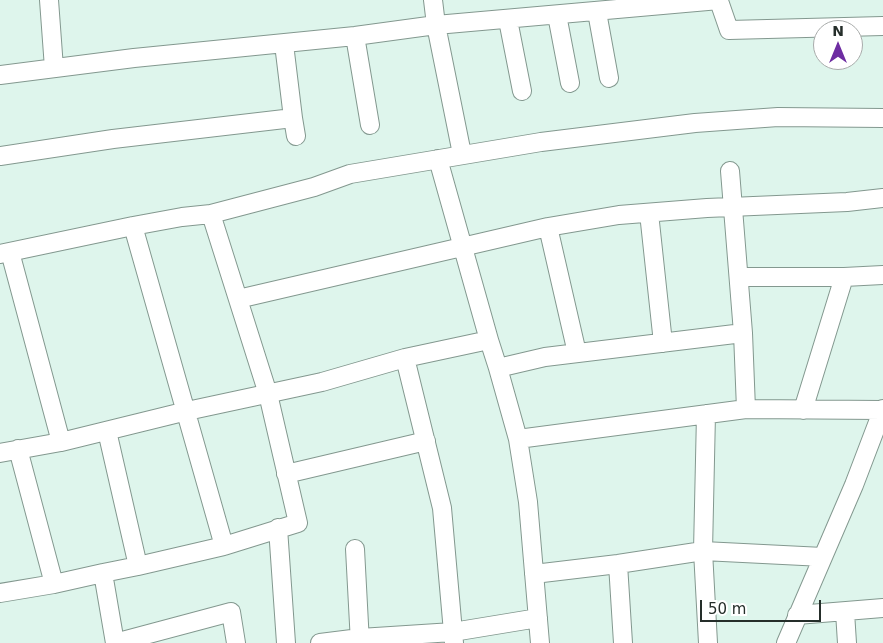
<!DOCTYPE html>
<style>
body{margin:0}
#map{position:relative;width:883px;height:643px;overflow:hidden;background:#def5ec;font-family:"DejaVu Sans",sans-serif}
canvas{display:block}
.north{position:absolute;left:813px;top:20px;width:50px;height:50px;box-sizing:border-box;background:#fff;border:1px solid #a8abaa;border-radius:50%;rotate:0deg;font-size:14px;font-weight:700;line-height:20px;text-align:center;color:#252e2a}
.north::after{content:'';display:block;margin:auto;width:18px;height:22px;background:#6e2da2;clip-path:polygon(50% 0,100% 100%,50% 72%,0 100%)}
.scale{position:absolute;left:700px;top:600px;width:121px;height:22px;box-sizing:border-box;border:2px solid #252e2a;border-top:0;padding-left:6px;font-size:15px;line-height:18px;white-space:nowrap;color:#252e2a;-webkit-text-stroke:4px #fff;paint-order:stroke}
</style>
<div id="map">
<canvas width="883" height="643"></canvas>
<div class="north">N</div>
<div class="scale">50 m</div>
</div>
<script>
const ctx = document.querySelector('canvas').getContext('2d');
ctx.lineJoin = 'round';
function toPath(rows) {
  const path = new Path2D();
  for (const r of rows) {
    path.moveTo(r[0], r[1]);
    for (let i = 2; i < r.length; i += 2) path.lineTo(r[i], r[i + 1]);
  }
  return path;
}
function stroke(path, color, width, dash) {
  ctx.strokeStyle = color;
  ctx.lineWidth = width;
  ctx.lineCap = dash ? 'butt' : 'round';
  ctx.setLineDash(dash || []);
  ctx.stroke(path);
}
const street = toPath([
 [49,0,54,68],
 [433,0,436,25,719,0],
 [719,1,729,30,883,26],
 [597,12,609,78],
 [557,15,570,83],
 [508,20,522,91],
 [355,36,370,125],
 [284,44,293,118],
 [0,75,134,58,355,36,436,25,462,154],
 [0,156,113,139,293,118,296,136],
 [438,159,489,340],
 [730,171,743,333],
 [649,213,663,343],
 [211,214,268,394,298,523,224,546],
 [548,227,577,353],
 [10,252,61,442],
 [0,254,133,226,182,217,211,214,314,187,350,174,541,142,695,123,778,117,883,118],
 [739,277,844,277,803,410],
 [844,277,883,275],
 [238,299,548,227,619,215,707,208,847,202,883,198],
 [498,368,518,439,528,502,540,643],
 [107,431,138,566,224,546,133,226],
 [518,439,746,409],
 [18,449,54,584],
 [0,453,61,442,187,411,322,382,405,358,489,340,498,368,545,357,743,333,746,409,882,410],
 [286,474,426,441],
 [278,528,286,643],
 [355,549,360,643],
 [618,564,623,643],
 [103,573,138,566],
 [534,574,618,564,703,551,706,414],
 [0,593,54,584,103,573,115,643,231,612,236,643],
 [845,612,847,643],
 [797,615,883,608],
 [320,643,360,638,453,632,442,508,405,358],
 [454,643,453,632,538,618],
 [708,643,703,551,823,557],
 [786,643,854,485,883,409]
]);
stroke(street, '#83988f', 20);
stroke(street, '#fff', 18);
</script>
